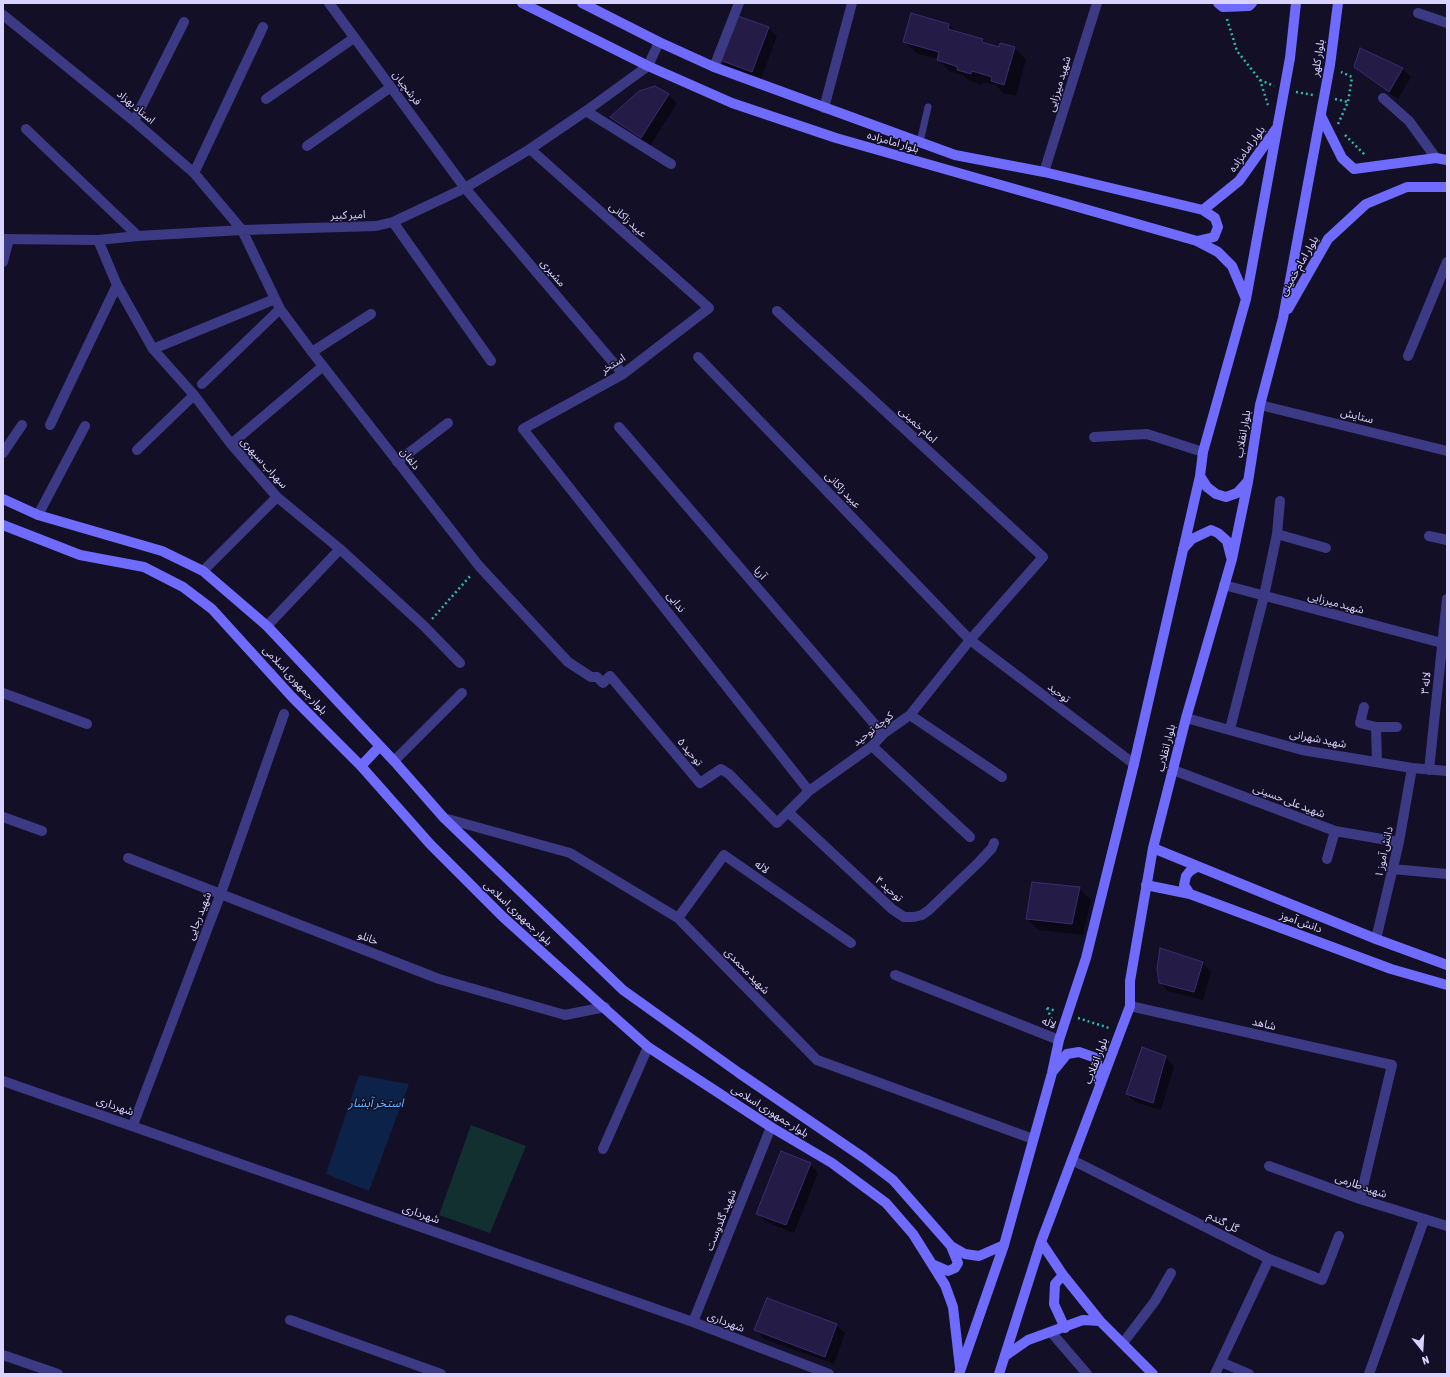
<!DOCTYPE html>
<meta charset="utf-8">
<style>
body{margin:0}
#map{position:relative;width:1450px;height:1377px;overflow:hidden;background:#130f26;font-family:"Asap Condensed",sans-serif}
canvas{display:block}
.frame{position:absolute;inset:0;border:4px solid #d9d4ff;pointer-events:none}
.north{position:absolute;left:1402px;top:1329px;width:40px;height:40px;-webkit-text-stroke:3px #130f26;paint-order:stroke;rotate:162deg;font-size:11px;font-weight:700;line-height:16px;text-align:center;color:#d9d4ff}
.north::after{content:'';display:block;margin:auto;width:14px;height:18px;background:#d9d4ff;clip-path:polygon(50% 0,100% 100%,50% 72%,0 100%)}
</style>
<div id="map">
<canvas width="1450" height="1377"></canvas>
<div class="frame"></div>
<div class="north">N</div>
</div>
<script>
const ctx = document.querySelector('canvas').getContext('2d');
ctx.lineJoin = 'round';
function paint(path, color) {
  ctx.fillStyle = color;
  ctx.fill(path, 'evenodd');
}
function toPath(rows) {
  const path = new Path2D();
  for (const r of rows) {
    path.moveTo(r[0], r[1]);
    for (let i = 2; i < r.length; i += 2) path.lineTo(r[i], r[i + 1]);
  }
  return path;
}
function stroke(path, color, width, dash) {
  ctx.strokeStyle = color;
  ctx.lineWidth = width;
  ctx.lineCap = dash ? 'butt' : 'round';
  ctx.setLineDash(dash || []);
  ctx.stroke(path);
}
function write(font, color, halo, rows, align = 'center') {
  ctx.font = font + ' "Asap Condensed","Noto Sans Arabic",sans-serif';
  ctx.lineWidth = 3;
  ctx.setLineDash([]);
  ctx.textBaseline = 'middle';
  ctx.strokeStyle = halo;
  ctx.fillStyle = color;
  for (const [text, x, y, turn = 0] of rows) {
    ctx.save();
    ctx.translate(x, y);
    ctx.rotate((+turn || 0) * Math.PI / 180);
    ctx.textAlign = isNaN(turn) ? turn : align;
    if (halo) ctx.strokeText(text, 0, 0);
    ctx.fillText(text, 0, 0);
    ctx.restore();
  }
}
const green = toPath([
 [471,1125,526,1146,490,1233,439,1215]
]);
const water = toPath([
 [359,1075,409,1084,369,1191,326,1174]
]);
const shadow = toPath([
 [912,14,949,24,956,32,983,39,988,45,1000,48,1001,44,1015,48,1026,60,1016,96,1003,93,996,85,983,82,982,85,970,81,964,76,949,71,938,59,916,53,904,41],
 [768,28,777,36,761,79,727,67,719,59],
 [1361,49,1403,69,1411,77,1398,99,1364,75,1355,67],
 [655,87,669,95,677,103,650,146,620,125,611,117],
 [1079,888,1091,900,1083,935,1039,930,1027,919],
 [1161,950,1203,963,1211,972,1203,1000,1168,991,1160,983],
 [1165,1057,1174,1066,1161,1110,1135,1102,1127,1094],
 [810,1164,818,1173,794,1233,766,1222,758,1213],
 [836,1325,845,1333,834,1364,764,1339,756,1330]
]);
const building = toPath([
 [911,13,949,24,948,29,983,39,982,42,999,47,1000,43,1015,47,1004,85,991,81,992,77,972,71,971,74,957,70,958,67,937,60,939,52,903,42,911,13],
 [735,15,769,27,752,72,717,59,735,15],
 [1360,48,1403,68,1389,92,1354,67,1360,48],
 [655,86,669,94,641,138,610,117,639,91,655,86],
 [1032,882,1080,887,1072,924,1026,919,1032,882],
 [1160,948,1203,962,1194,992,1159,983,1157,969,1160,948],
 [1142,1047,1166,1056,1153,1103,1126,1094,1142,1047],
 [781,1151,811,1163,786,1225,756,1214,781,1151],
 [767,1298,837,1324,825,1357,754,1330,767,1298]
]);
const path = toPath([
 [1227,19,1237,51,1260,80,1268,105],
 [1260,80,1274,86],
 [1296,92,1313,95],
 [1335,99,1348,102],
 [1338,124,1348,102,1352,77,1341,72],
 [1345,135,1366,156],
 [432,619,471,575],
 [1047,1008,1056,1011],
 [1047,1008,1052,1020],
 [1078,1018,1109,1028]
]);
const lane = toPath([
 [920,142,928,107]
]);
const street = toPath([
 [329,3,465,188,623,374],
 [1418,13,1447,23],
 [3,15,134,121,194,173,242,230,280,309,312,352,479,566,568,662,591,677,597,677,603,683,610,676,700,783,721,769,729,774,777,823,809,791,872,746,883,734,910,715,970,640,1043,557,777,311],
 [714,67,739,3],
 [1383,98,1409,121,1436,158],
 [266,99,354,38],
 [824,108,852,3],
 [586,111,671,164],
 [134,121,184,22],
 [26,129,138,236],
 [307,146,391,87],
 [530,149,709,308,623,374,523,429,809,791],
 [1044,172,1097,3],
 [194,173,263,27],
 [393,222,491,361],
 [3,239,98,240,138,236,242,230,376,226,393,222,465,188,530,149,586,111,648,66,659,42],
 [98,240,117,285,153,349,194,395,231,444,277,497,340,549,424,626,460,663],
 [3,262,9,239],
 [153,349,275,299],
 [312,352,371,314],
 [1408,356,1447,262],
 [698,357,970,640,1134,764],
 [202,384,280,309],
 [1260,405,1447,451],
 [50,425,117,285],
 [619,427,883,734],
 [1094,437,1147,434,1203,452],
 [231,444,323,366],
 [137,450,194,395],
 [3,453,22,425],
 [397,462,448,423],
 [38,515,85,426],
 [1277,534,1326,548],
 [1429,536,1447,540],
 [203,571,277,497],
 [1224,585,1442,643],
 [267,626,340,549],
 [3,693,87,724],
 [1364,707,1360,723,1376,727,1397,727],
 [910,715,1002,777],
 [1186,718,1302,750,1412,768,1447,771],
 [1376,727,1377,762],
 [1230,729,1264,596,1277,534,1280,501],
 [872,746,970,837],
 [394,761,462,693],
 [1173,770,1335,831,1399,842],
 [1429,770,1447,599],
 [788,812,892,909,904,917,914,917,922,915,929,910,979,862,992,848,994,843],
 [3,817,42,831],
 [444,818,570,853,678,918,817,1060,1033,1139],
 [128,858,439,979,565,1015,605,1007],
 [1327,859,1335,831],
 [1392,869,1447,874],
 [678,918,724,855,851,943],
 [1376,939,1399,842,1412,768],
 [895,975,1059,1040],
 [1130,1006,1392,1065,1360,1199],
 [3,1081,693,1322,829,1374],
 [133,1125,221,893,284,714],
 [603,1149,648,1047],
 [1072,1160,1269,1259,1322,1280,1339,1236],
 [1269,1166,1360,1199,1447,1226],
 [290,1320,441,1374],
 [693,1322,771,1127],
 [1051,1332,1087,1374],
 [1123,1343,1155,1301,1171,1273],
 [3,1355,58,1374],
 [1221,1362,1249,1374],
 [1215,1374,1269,1259],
 [1369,1374,1424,1220]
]);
const secondary = toPath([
 [522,3,648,66,732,103,836,138,1197,241,1218,252,1232,266,1246,299],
 [582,3,659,42,714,67,955,155,1044,172,1203,210,1215,218,1218,227,1214,237,1197,241],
 [1218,3,1223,7,1249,6,1252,3],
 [1321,116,1342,158,1354,169,1436,158,1447,160],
 [1203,210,1239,181,1276,129],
 [1288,309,1328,239,1366,204,1407,187,1447,187],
 [1200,476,1207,487,1216,494,1226,497,1237,493,1247,482],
 [3,499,38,515,162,551,203,571,267,626,394,761,444,818,623,990,739,1073,864,1158,893,1180,951,1246,965,1254,979,1256,1004,1245],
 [3,525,80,555,144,567,183,587,212,609,292,697,361,766,430,844,503,917,594,999,648,1047,771,1127,832,1163,886,1203,913,1234,945,1285,953,1307,960,1368],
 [1183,549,1192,539,1211,530,1218,533,1227,541,1231,557],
 [361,766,380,746],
 [1153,848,1376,939,1447,965],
 [1146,885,1190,894,1391,969,1447,985],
 [1190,894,1184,885,1186,876,1190,871,1197,867],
 [1054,1070,1067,1054,1079,1052,1096,1058,1099,1071,1099,1081],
 [1041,1242,1063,1275,1100,1321,1153,1374],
 [932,1264,948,1271,955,1268,958,1263,951,1246],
 [1063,1275,1055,1284,1054,1304,1065,1328],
 [1005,1356,1028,1340,1083,1320,1100,1321],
 [959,1374,1004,1245,1052,1073,1059,1040,1086,958,1134,764,1200,476,1203,452,1246,299,1290,58,1296,3],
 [999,1374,1041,1242,1130,1006,1130,981,1153,848,1186,718,1232,559,1248,482,1260,405,1283,318,1330,65,1338,3]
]);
const streetNames = [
 ["بلوار کلهر",1318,58,-81],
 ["شهید میرزایی",1059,84,-73],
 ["فرشچیان",407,88,53],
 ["استاد بهزاد",136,107,40],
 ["بلوار امامزاده",893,142,16],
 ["بلوار امامزاده",1247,149,-54],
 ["امیر کبیر",348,215,-2],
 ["عبید زاکانی",628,220,42],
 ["بلوار امام خمینی",1299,266,-60],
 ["مشیری",553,273,50],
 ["استخر",613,364,-33],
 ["ستایش",1357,416,14],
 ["امام خمینی",918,425,43],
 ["بلوار انقلاب",1243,434,-80],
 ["دلفان",410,459,52],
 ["سهراب سپهری",264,463,48],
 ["عبید زاکانی",843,490,46],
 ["آریا",760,573,49],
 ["ندایی",676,602,52],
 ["شهید میرزایی",1336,603,15],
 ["بلوار جمهوری اسلامی",295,680,47],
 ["لاله ۳",1426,683,-84],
 ["توحید",1059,693,37],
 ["کوچه توحید",873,729,-38],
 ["شهید شهرانی",1318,739,11],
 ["بلوار انقلاب",1166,748,-76],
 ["توحید ۵",690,752,50],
 ["شهید علی حسینی",1289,801,21],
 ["دانش آموز ۱",1384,852,-78],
 ["لاله",762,867,35],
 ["توحید ۴",889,889,41],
 ["بلوار جمهوری اسلامی",518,913,43],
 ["شهید رجایی",199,916,-69],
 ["دانش آموز",1301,922,20],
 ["خانلو",368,938,22],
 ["شهید محمدی",747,971,46],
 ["لاله",1049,1023,22],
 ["شاهد",1264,1024,13],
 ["بلوار انقلاب",1096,1061,-69],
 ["شهرداری",115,1106,19],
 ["بلوار جمهوری اسلامی",770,1111,32],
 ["شهید طارمی",1361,1186,19],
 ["شهرداری",421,1214,19],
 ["شهید گلدوست",721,1220,-68],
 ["گل گندم",1223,1222,27],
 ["شهرداری",726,1322,21]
];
const waterNames = [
 ["استخر آبشار",376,1103]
];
paint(green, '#12302f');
paint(water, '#0c2248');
paint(shadow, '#0007');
paint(building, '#241b47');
stroke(building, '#3b2d73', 1);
stroke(path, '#2fb8b0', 2.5, [2, 3]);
stroke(lane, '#3d3a85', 7);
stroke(street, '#3d3a85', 10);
stroke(secondary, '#6f6bff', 10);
write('11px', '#d9d4ff', '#130f26', streetNames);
write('italic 12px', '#62b6ff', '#130f26', waterNames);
</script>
